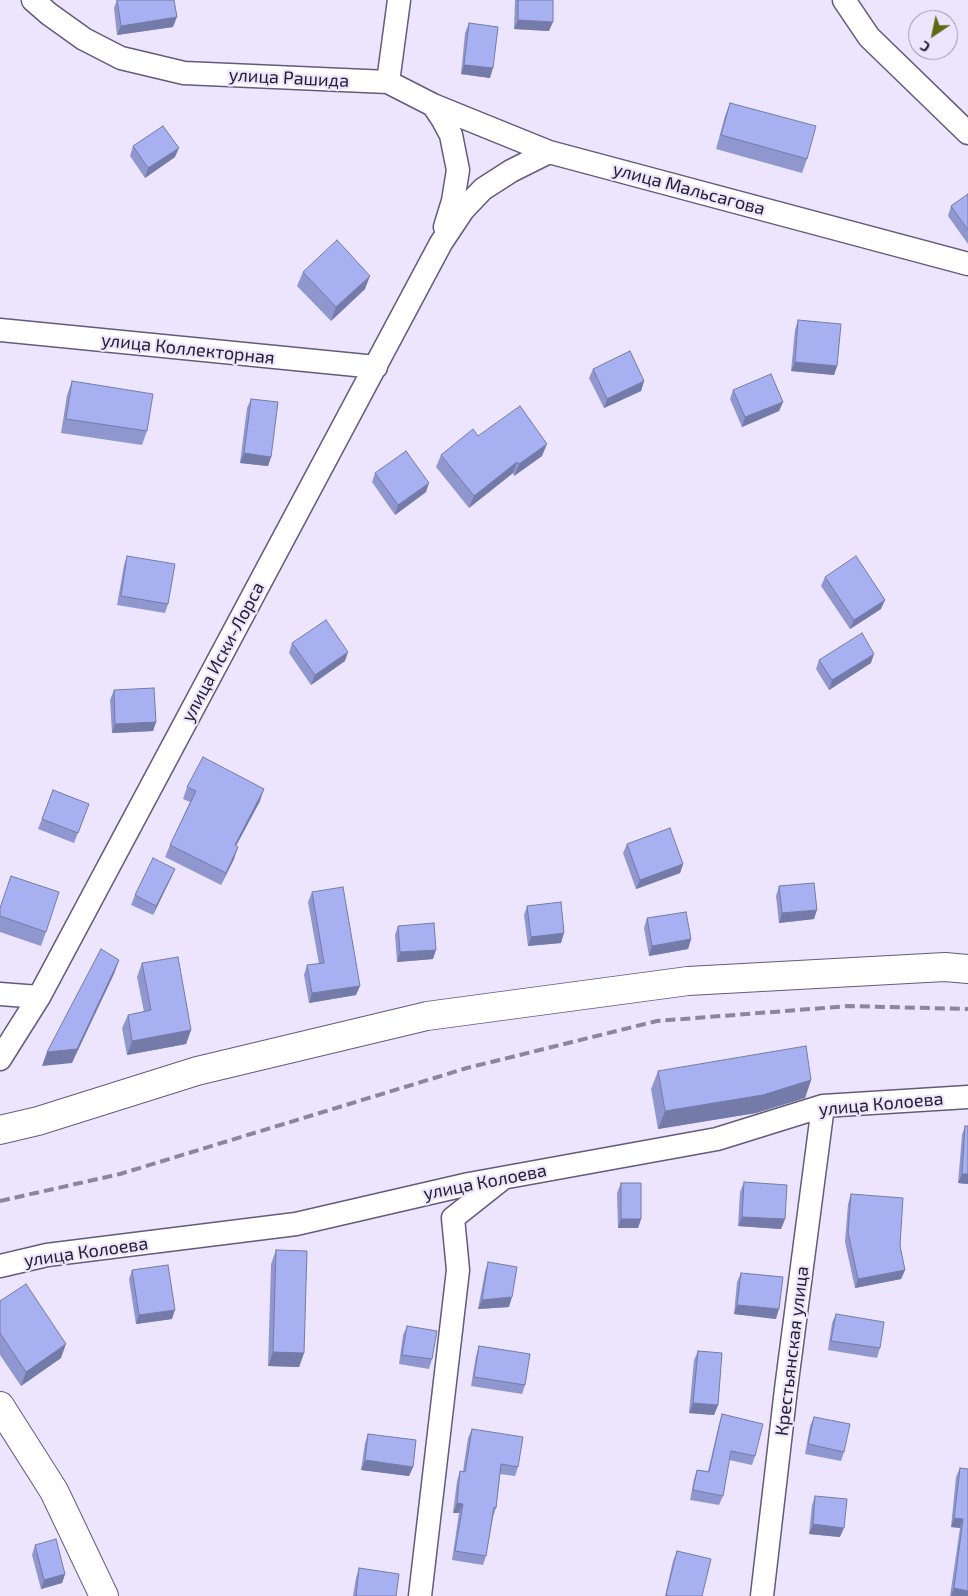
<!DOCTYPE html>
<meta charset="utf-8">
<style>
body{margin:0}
#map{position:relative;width:968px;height:1596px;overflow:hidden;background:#ece5fd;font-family:"Exo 2",sans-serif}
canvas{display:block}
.north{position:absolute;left:908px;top:10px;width:50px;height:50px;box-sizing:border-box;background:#ece5fd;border:1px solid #9c97ab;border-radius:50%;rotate:214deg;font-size:14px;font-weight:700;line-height:20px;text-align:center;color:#25212f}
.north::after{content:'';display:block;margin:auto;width:18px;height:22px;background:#5e6b13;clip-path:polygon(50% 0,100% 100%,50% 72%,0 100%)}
</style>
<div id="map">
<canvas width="968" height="1596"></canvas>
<div class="north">С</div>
</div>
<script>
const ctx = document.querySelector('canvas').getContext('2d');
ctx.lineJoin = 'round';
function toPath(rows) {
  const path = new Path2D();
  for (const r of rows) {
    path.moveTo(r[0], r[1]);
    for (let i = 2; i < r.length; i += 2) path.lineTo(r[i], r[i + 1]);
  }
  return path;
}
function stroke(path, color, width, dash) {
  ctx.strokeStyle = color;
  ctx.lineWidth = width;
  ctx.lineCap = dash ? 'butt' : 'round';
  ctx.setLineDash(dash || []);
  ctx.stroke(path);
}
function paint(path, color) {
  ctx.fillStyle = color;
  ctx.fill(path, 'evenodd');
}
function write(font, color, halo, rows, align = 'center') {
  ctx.font = font + ' "Exo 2",sans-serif';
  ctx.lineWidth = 4.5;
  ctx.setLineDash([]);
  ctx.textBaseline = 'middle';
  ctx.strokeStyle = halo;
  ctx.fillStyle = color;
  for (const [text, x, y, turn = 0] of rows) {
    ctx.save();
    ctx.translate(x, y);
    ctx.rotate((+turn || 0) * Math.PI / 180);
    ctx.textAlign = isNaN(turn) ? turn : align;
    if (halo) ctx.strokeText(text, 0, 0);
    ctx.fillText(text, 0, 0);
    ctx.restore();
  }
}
const minor = toPath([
 [33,0,49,14,84,39,121,58,184,73,388,82,433,105,549,152],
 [844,0,869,37,968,133],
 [388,82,399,0],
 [433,105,443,120,451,135,458,170,453,201,445,227],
 [0,330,376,367],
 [0,994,39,997],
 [0,1059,39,997,441,243,463,210,483,189,511,171,549,152,968,264],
 [0,1266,47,1255,296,1224,469,1184,717,1139,823,1106,968,1097],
 [420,1596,458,1270,453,1218,501,1180],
 [762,1596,786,1389,823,1106]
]);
const tertiary = toPath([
 [0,1130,38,1121,197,1071,427,1016,688,981,945,967,968,969],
 [0,1406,54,1491,104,1596]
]);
const rail = toPath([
 [0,1201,120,1174,467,1068,657,1021,849,1006,968,1009]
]);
const wall = toPath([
 [117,0,174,0,173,27,117,35,114,8],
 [515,0,553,0,549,31,514,29],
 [469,23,490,78,461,74,465,33],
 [730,103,807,159,802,173,716,149,725,116],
 [133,146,175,157,145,178,130,156],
 [968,194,968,244,948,216,951,206],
 [303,272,365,289,331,321,297,286],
 [798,320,837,366,834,375,791,371,795,330],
 [593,369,644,381,641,391,604,408,589,378],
 [72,381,147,431,142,445,61,433,67,395],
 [733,390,783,402,779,411,742,427,730,399],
 [251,399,271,457,268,466,240,463,247,408],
 [478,436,542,456,514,476,513,473,469,508,436,467,441,455],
 [375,473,426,492,395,515,372,482],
 [127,556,168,604,165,613,117,605,124,565],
 [825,577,881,609,850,629,821,586],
 [292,643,345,661,311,685,289,653],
 [819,660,871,663,829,690,816,669],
 [114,690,156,722,153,731,112,733,110,700],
 [187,787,260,801,236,846,234,859,221,885,165,857,170,845,190,802,183,799],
 [53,790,89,804,74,843,38,829],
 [627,844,683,864,680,873,636,889,623,853],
 [175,869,171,878,153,915,131,905,135,895],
 [779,886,814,919,779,923,776,896],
 [312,892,356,995,309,1003,304,975,307,965,319,964,308,902],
 [527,906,561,943,528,946,524,915],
 [0,907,46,932,41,946,0,932],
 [647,918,691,939,688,949,649,956,644,928],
 [398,926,433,959,397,962,395,935],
 [142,963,191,1030,186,1044,127,1055,122,1028,128,1015,144,1012,137,977],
 [658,1071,811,1080,805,1098,756,1113,658,1129,651,1089],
 [965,1126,968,1126,968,1184,958,1183,962,1135],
 [744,1182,785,1219,781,1229,738,1226,740,1192],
 [621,1183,641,1219,638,1228,618,1228,617,1193],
 [851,1194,900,1246,905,1270,901,1279,855,1288,845,1242,848,1204],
 [276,1250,304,1353,299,1367,268,1366,271,1264],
 [488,1262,509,1307,478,1309,485,1272],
 [132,1270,172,1319,136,1324,129,1279],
 [741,1273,776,1319,734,1314,737,1282],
 [0,1301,61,1358,21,1386,0,1355],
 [836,1314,880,1348,877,1358,828,1350,832,1323],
 [407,1326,432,1359,429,1369,399,1364,403,1335],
 [479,1346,525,1385,522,1394,471,1386,476,1356],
 [698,1351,718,1405,714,1415,689,1413,694,1360],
 [722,1414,755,1456,752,1465,729,1460,723,1496,719,1505,690,1500,694,1479,697,1470,708,1471,719,1424],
 [814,1417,844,1452,841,1461,805,1454,810,1426],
 [472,1429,518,1467,515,1476,500,1474,496,1508,493,1517,486,1556,483,1565,452,1560,459,1513,453,1513,457,1481,460,1471,463,1471,468,1438],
 [368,1434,413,1467,409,1476,361,1470,365,1443],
 [960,1468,968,1596,950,1596,960,1528,951,1527,956,1477],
 [815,1496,840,1537,809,1534,812,1505],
 [35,1545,65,1574,62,1583,41,1589,32,1555],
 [677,1551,702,1596,665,1596,673,1561],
 [359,1568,396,1596,353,1596,356,1578]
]);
const shadedWall = toPath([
 [177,17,173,27,117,35,121,26],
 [518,20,553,22,549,31,514,29],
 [464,65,493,68,490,78,461,74],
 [179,148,175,157,145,178,148,168],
 [370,276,365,289,331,321,336,307],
 [795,362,837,366,834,375,791,371],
 [644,381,641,391,604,408,607,399],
 [783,402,779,411,742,427,745,417],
 [547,444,542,456,514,476,519,464],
 [244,453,271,457,268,466,240,463],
 [517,462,513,473,469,508,474,496],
 [429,483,426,492,395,515,398,505],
 [885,600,881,609,850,629,854,620],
 [348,652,345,661,311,685,315,675],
 [874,654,871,663,829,690,832,680],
 [156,722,153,731,112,733,115,724],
 [264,789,260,801,230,857,235,845],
 [238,847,234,859,221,885,226,873],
 [683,864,680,873,636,889,640,880],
 [175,869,171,878,153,915,156,906],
 [817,910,814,919,779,923,782,913],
 [564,933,561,943,528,946,531,937],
 [691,939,688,949,649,956,652,946],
 [436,950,433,959,397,962,400,952],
 [119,960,114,974,72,1063,42,1066,47,1052],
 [360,986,356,995,309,1003,312,993],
 [191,1030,186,1044,127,1055,132,1041],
 [811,1080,805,1098,756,1113,658,1129,665,1111],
 [962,1174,968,1174,968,1184,958,1183],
 [742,1217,785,1219,781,1229,738,1226],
 [621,1219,641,1219,638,1228,618,1228],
 [905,1270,901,1279,855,1288,858,1279],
 [512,1297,509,1307,478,1309,482,1300],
 [737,1305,779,1309,776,1319,734,1314],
 [175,1310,172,1319,136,1324,139,1315],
 [66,1344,61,1358,21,1386,26,1372],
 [273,1352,304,1353,299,1367,268,1366],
 [693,1403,718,1405,714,1415,689,1413],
 [365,1460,413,1467,409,1476,361,1470],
 [457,1503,463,1504,459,1513,453,1513],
 [954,1518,963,1519,960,1528,951,1527],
 [813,1524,844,1528,840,1537,809,1534],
 [65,1574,62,1583,41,1589,44,1580],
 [954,1588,968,1591,968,1596,951,1596]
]);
const building = toPath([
 [117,0,174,0,177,17,121,26,117,0],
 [518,0,553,0,553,22,518,20,518,0],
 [469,23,498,27,493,68,464,65,469,23],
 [730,103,816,126,807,159,721,135,730,103],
 [163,126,179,148,148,168,133,146,163,126],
 [968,194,968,230,951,206,968,194],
 [337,240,370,276,336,307,303,272,337,240],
 [798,320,841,324,837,366,795,362,798,320],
 [630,351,644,381,607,399,593,369,630,351],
 [771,374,783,402,745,417,733,390,771,374],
 [72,381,153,394,147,431,66,419,72,381],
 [251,399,278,402,271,457,244,453,251,399],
 [520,406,547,444,519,464,517,462,474,496,441,455,473,429,478,436,520,406],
 [406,451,429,483,398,505,375,473,406,451],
 [127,556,175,564,168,604,121,596,127,556],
 [856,556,885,600,854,620,825,577,856,556],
 [326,620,348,652,315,675,292,643,326,620],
 [862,633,874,654,832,680,819,660,862,633],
 [154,688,156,722,115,724,114,690,154,688],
 [203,757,264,789,235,845,238,847,226,873,170,845,196,791,187,787,203,757],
 [53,790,89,804,78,833,42,819,53,790],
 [670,828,683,864,640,880,627,844,670,828],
 [153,858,175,869,156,906,135,895,153,858],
 [11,876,59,892,46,932,0,916,0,908,11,876],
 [814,883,817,910,782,913,779,886,814,883],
 [343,887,360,986,312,993,307,965,324,963,312,892,343,887],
 [561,902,564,933,531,937,527,906,561,902],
 [686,912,691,939,652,946,647,918,686,912],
 [434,923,436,950,400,952,398,926,434,923],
 [101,949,119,960,77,1049,47,1052,101,949],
 [178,957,191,1030,132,1041,128,1015,151,1010,142,963,178,957],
 [806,1046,811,1080,763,1095,665,1111,658,1071,806,1046],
 [965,1126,968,1126,968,1174,962,1174,965,1126],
 [744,1182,787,1185,785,1219,742,1217,744,1182],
 [621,1183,641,1183,641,1219,621,1219,621,1183],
 [851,1194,903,1198,900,1246,905,1270,858,1279,848,1232,851,1194],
 [276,1250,307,1251,304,1353,273,1352,276,1250],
 [488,1262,517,1267,512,1297,482,1300,488,1262],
 [168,1265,175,1310,139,1315,132,1270,168,1265],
 [741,1273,783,1277,779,1309,737,1305,741,1273],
 [26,1284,66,1344,26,1372,0,1333,0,1301,26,1284],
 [836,1314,884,1322,880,1348,831,1341,836,1314],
 [407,1326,437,1331,432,1359,402,1355,407,1326],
 [479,1346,530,1354,525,1385,474,1377,479,1346],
 [698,1351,722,1353,718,1405,693,1403,698,1351],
 [722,1414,763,1424,755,1456,731,1451,723,1496,693,1490,697,1470,709,1472,722,1414],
 [814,1417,850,1424,844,1452,808,1444,814,1417],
 [472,1429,523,1437,518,1467,501,1464,496,1508,494,1507,486,1556,455,1551,463,1504,457,1503,460,1471,465,1472,472,1429],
 [368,1434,416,1440,413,1467,365,1460,368,1434],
 [960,1468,968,1469,968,1591,954,1588,963,1519,954,1518,960,1468],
 [815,1496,847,1499,844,1528,813,1524,815,1496],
 [56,1539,65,1574,44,1580,35,1545,56,1539],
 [677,1551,711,1559,702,1596,670,1596,666,1595,677,1551],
 [359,1568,399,1574,396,1596,356,1596,359,1568]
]);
const streetNames = [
 ["улица Рашида",289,78,3],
 ["улица Мальсагова",689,189,15],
 ["улица Коллекторная",188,349,6],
 ["улица Иски-Лорса",223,652,-62],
 ["улица Колоева",881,1104,-5],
 ["улица Колоева",485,1182,-11],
 ["улица Колоева",86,1252,-8],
 ["Крестьянская улица",792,1351,-83]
];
stroke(minor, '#645a7c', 25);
stroke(tertiary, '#645a7c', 30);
stroke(minor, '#fff', 22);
stroke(tertiary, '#fff', 28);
stroke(rail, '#8b8699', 4, [10, 5]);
paint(wall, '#9097ce');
paint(shadedWall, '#757ba8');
paint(building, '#a7b0f0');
stroke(building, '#757ba8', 1);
write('18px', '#25212f', '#ece5fd', streetNames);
</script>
